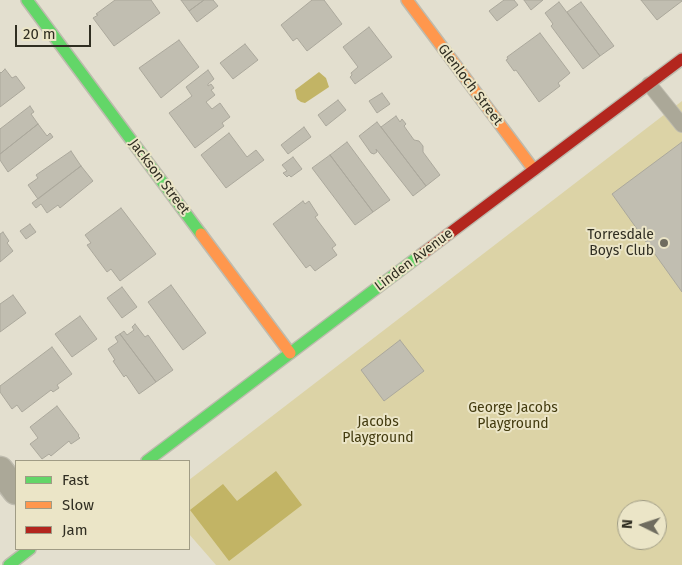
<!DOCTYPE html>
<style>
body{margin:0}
#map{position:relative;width:682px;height:565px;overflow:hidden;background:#e3dfcf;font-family:"Fira Sans",sans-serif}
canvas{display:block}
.legend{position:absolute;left:15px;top:460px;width:175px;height:90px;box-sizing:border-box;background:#ebe5c7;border:1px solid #a09c85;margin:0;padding:6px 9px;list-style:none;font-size:15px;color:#302e22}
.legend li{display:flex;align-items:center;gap:10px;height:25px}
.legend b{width:25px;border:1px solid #a09c85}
.north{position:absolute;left:617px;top:500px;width:50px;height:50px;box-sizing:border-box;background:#ebe5c7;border:1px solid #a09c85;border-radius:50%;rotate:274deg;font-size:14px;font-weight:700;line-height:20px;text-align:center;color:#302e22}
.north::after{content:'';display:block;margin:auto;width:18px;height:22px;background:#6f6c5f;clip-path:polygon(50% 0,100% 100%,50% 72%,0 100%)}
.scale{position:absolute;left:15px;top:25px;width:76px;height:22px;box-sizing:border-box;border:2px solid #302e22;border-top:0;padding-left:6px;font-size:15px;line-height:18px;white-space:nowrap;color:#302e22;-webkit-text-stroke:4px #ebe5c7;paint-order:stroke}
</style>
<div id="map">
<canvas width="682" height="565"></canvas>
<ul class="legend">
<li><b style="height:6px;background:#63d668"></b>Fast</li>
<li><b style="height:6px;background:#ff974d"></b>Slow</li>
<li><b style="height:6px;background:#b3261e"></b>Jam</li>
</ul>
<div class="north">N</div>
<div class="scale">20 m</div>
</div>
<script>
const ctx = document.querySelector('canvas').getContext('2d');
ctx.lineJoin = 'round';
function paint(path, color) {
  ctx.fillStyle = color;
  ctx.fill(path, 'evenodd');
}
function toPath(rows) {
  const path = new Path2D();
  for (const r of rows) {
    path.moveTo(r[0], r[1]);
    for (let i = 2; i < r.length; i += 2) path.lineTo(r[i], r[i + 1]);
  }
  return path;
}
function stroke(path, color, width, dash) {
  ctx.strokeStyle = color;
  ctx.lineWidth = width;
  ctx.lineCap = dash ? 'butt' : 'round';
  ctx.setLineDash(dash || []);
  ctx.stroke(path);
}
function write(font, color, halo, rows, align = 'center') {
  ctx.font = font + ' "Fira Sans",sans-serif';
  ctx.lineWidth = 4;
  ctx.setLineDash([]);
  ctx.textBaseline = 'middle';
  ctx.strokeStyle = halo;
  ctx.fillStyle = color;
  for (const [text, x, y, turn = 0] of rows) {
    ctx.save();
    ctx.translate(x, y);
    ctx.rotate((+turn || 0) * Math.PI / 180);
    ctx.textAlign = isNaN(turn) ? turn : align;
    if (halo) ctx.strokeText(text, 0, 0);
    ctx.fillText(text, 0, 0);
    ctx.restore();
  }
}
const green = toPath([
 [682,101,682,565,216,565,189,534,189,480],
 [627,510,657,510,657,540,627,540]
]);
const water = toPath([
 [319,72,326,78,329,87,305,103,301,102,297,99,295,90],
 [276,471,302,505,229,561,190,510,223,484,237,501]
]);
const building = toPath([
 [115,0,151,0,160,13,114,46,93,18,98,15,96,14,115,0],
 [181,0,204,0,189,11,181,0],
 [204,0,213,0,218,6,197,22,189,11,204,0],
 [312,0,324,0,342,24,307,51,297,38,293,41,281,25,312,0],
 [504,0,514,0,518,5,497,21,489,11,504,0],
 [524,0,543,0,531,10,524,0],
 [641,0,682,0,682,1,657,20,641,0],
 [559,2,600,56,583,69,551,26,553,24,545,13,559,2],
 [581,2,614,46,600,56,567,12,581,2],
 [369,27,392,57,355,84,350,77,352,75,351,73,358,67,343,47,369,27],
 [540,33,570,73,558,83,560,86,539,102,516,70,514,71,506,60,508,59,507,57,540,33],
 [179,40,199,67,161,98,139,68,179,40],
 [245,44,258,60,233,79,220,63,245,44],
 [5,69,12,78,16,76,25,88,0,107,0,72,1,73,5,69],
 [208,70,214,79,208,84,208,86,211,84,214,88,211,90,215,95,206,102,212,109,220,103,230,117,222,123,224,126,195,148,169,113,192,96,186,87,208,70],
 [382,93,390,104,377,113,369,101,382,93],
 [338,100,346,110,326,126,318,115,338,100],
 [30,106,34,112,31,114,38,124,0,154,0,129,30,106],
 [396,116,400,122,402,119,406,124,404,126,414,140,419,141,423,146,423,152,440,175,426,186,381,127,396,116],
 [377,122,426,186,413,196,376,149,377,152,374,154,371,153,359,136,377,122],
 [38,124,47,136,50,133,53,137,8,172,0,160,0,154,38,124],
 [304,127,311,137,288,154,281,145,304,127],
 [229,133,247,157,256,150,264,160,226,188,201,155,229,133],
 [347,142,390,200,373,212,330,155,347,142],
 [682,142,682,292,612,194,682,142],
 [71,151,81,166,38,199,28,185,38,178,36,175,71,151],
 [330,155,373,212,355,225,312,168,330,155],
 [293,157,302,169,291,177,289,175,287,177,283,173,287,171,282,165,293,157],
 [81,166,93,181,60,208,58,205,47,213,41,204,36,208,32,203,81,166],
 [303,201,305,204,309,201,318,215,315,217,336,245,332,248,337,255,315,271,310,265,306,268,273,224,303,201],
 [121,208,156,254,120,281,111,269,107,272,87,245,91,243,85,235,121,208],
 [30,224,36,232,26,239,20,231,30,224],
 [3,232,9,241,7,243,13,251,0,262,0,234,3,232],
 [171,285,206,333,183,350,148,302,171,285],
 [122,287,137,307,122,318,107,298,122,287],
 [13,295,26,313,0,332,0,304,13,295],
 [80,316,97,339,72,357,55,334,80,316],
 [135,324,145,337,148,335,173,370,156,382,120,334,124,331,127,335,134,330,132,327,135,324],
 [120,334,156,382,139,394,126,375,124,377,113,361,115,360,108,349,118,342,115,337,120,334],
 [400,340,424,371,384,401,361,370,400,340],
 [52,347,72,374,57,385,59,388,53,392,51,390,22,412,17,405,12,409,0,392,0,386,52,347],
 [57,406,79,435,78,436,80,438,71,444,69,441,51,456,49,454,42,459,30,444,38,438,30,427,57,406]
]);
const lane = toPath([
 [649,84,682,125]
]);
const street = toPath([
 [0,470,16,491]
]);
const fast = toPath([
 [27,0,201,234],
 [147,461,422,254],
 [9,565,30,549]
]);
const slow = toPath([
 [407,0,534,170],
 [201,234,290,353]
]);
const jam = toPath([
 [422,254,682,59]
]);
const markers = [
 [664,243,5,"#6f6c5f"]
];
const streetNames = [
 ["Glenloch Street",470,85,53],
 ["Jackson Street",159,177,53],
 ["Linden Avenue",414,260,-37]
];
const poiNames = [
 ["Torresdale",654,235],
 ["Boys' Club",654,251]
];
const parkNames = [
 ["George Jacobs",513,408],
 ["Playground",513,424],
 ["Jacobs",378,422],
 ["Playground",378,438]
];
paint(green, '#dcd3a6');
paint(water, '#c2b465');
paint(building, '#c1beb1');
stroke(building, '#aba89c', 1);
stroke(lane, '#bebbae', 16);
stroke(street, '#bebbae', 29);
stroke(fast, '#bebbae', 14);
stroke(slow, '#bebbae', 14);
stroke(jam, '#bebbae', 14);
stroke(lane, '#aba898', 14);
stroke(street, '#aba898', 26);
stroke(fast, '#63d668', 11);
stroke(slow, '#ff974d', 11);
stroke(jam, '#b3261e', 11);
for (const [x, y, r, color] of markers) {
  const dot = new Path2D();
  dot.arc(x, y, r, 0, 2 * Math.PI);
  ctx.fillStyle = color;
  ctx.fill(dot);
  stroke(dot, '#ebe5c7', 2);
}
write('14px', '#302e22', '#ebe5c7', streetNames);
write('14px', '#302e22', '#ebe5c7', poiNames, 'right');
write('14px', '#423a0e', '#ebe5c7', parkNames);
</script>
